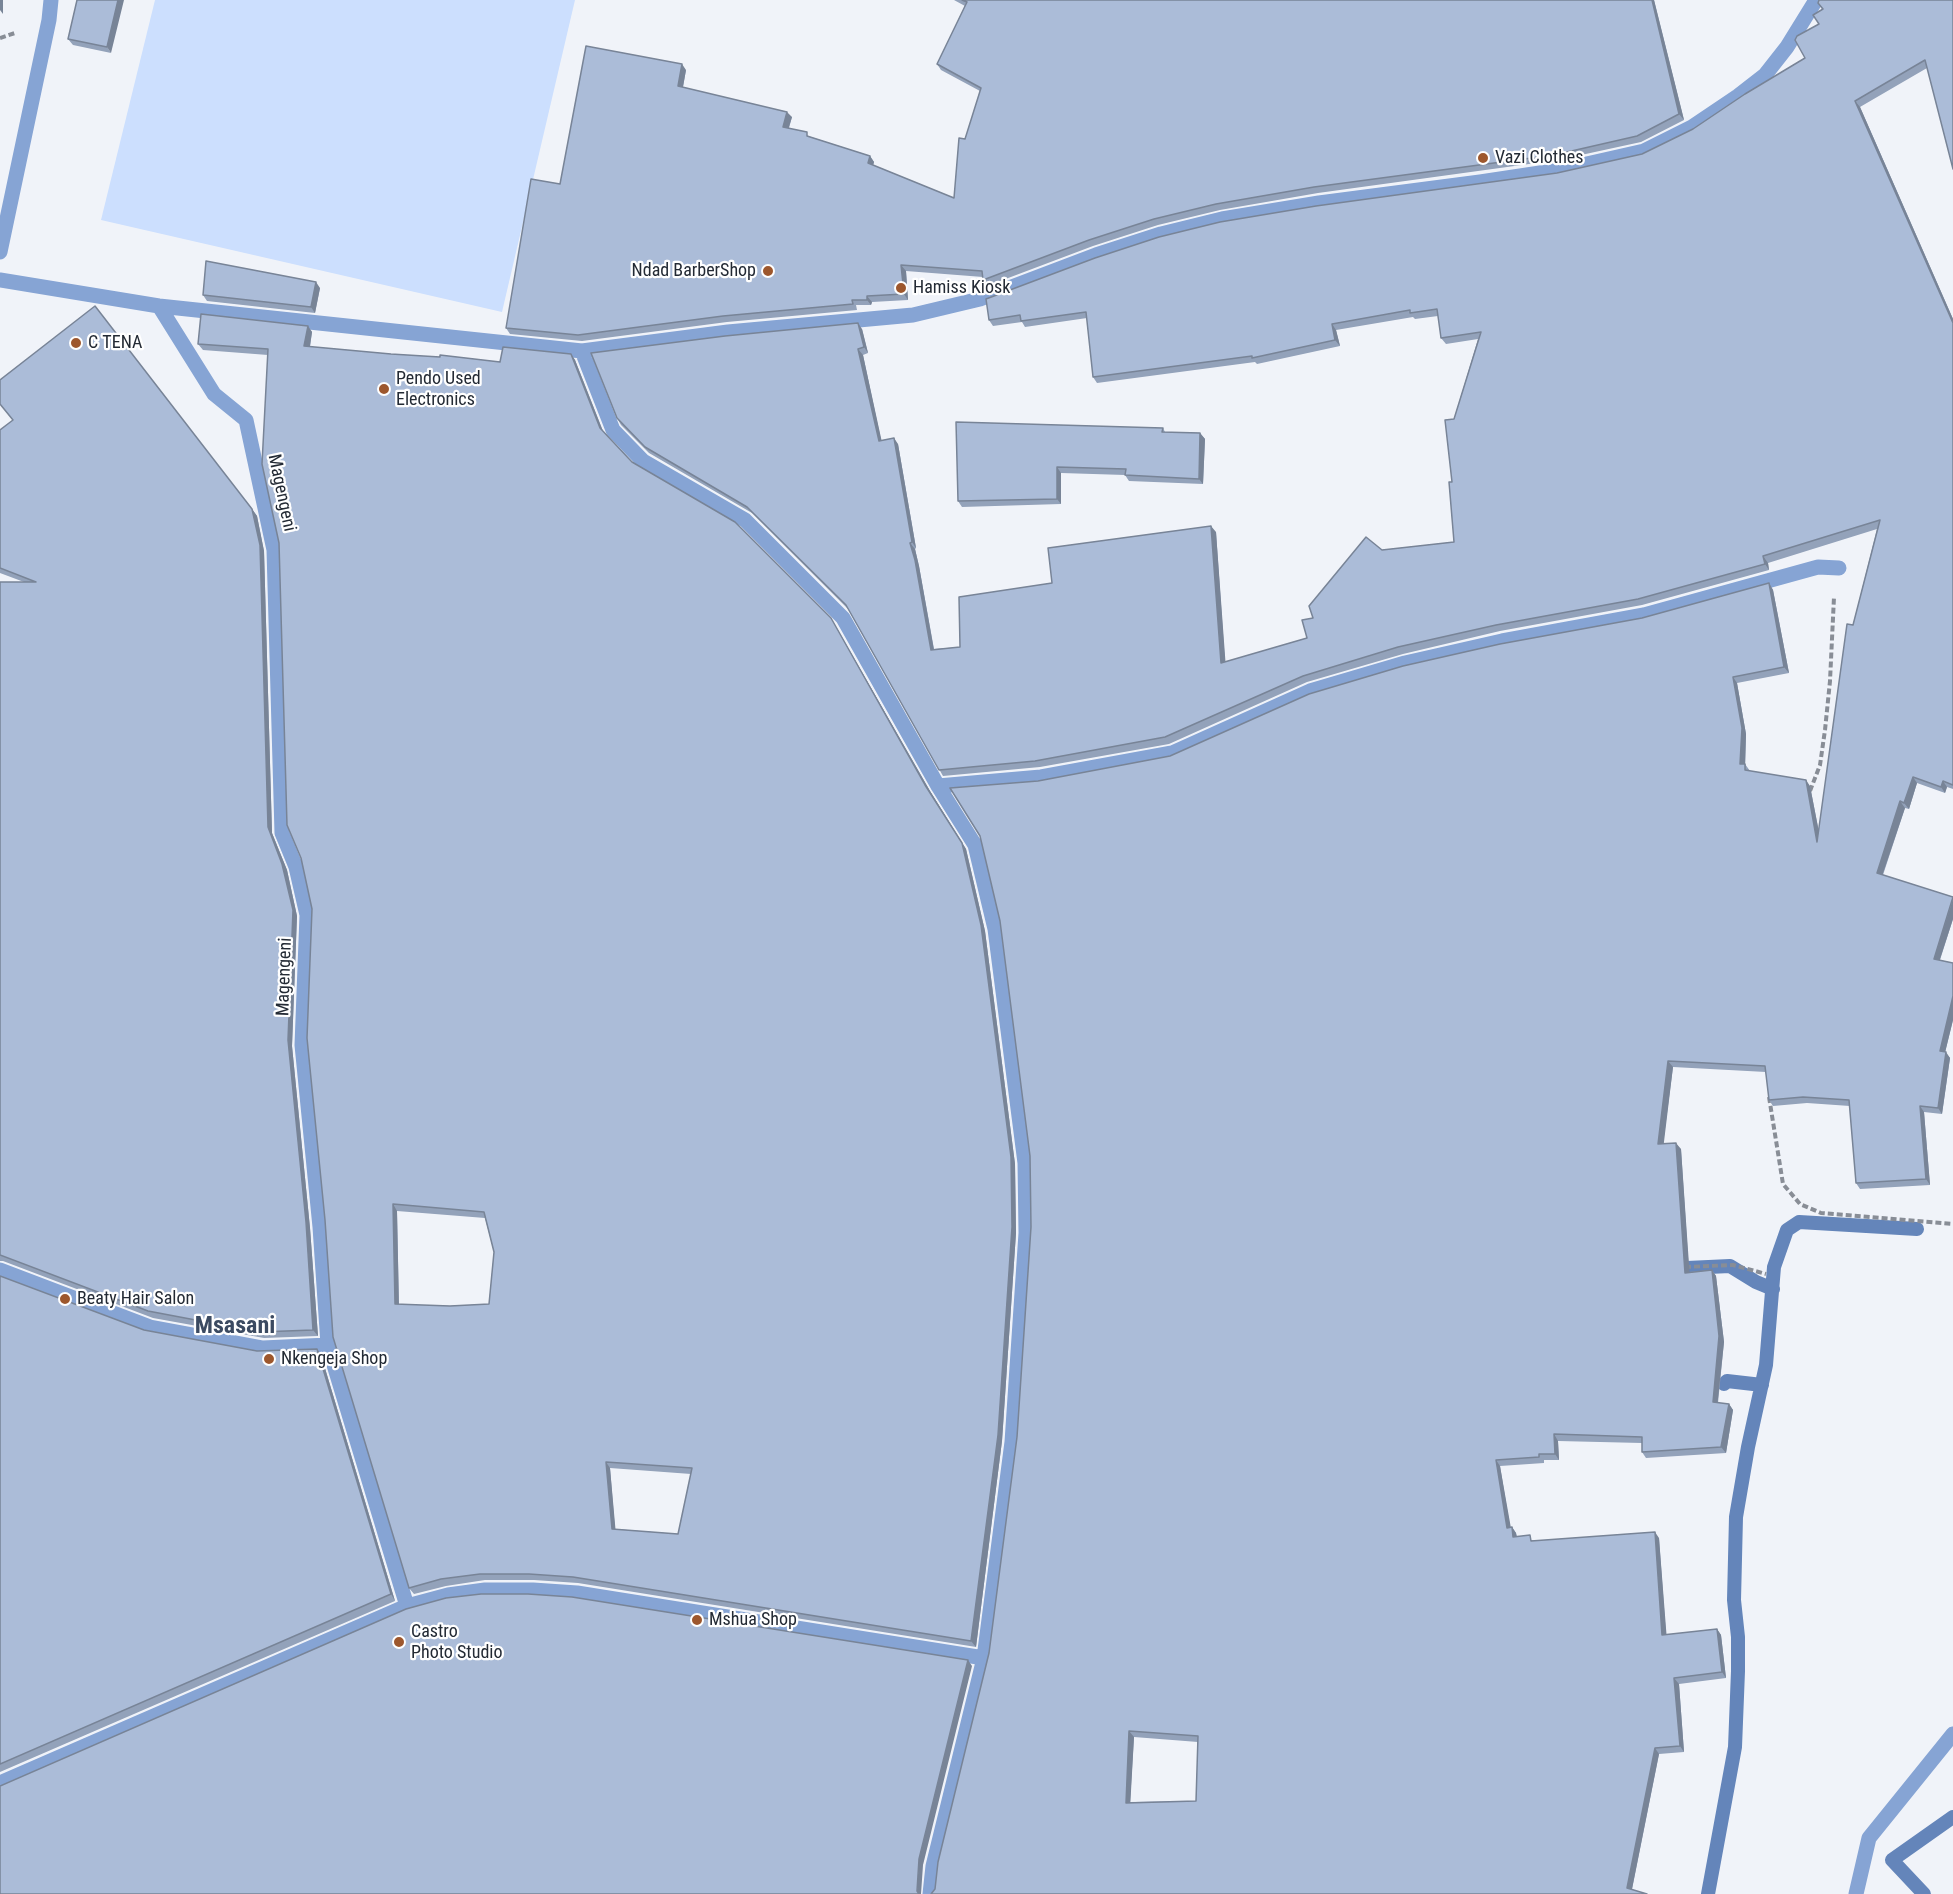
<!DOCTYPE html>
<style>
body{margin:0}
canvas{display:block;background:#f0f3f9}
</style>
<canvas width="1953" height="1894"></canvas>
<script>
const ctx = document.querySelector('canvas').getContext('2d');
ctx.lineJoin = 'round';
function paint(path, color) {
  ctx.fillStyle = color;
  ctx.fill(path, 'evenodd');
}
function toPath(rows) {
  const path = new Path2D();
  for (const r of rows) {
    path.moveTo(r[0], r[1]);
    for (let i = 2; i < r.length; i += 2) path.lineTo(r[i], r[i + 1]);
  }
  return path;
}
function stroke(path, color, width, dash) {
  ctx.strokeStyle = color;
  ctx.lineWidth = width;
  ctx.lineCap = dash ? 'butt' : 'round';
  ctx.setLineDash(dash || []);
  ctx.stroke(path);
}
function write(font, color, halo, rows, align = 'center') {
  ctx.font = font + ' "Roboto Condensed",sans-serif';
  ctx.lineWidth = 4.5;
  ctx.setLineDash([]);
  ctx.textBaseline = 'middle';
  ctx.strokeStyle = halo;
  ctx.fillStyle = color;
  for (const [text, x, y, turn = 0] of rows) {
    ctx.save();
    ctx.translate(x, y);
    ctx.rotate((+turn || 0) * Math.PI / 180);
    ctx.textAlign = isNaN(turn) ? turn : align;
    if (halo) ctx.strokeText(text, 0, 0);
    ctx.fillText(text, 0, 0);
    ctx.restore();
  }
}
const green = toPath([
 [155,0,575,0,502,312,101,220]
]);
const stream = toPath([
 [1676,1274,1679,1271,1687,1268,1730,1266,1756,1282,1773,1289],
 [1724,1384,1727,1381,1762,1385],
 [1708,1894,1735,1747,1738,1671,1738,1637,1734,1600,1736,1517,1748,1447,1766,1365,1774,1267,1787,1230,1799,1222,1917,1229],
 [1924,1894,1892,1860,1953,1817]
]);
const path = toPath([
 [0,38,15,33],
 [1810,791,1820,765,1825,730,1830,681,1834,597],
 [1769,1097,1783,1184,1800,1204,1821,1213,1953,1224],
 [1685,1267,1733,1265,1766,1274]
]);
const minor = toPath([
 [0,252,49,20,51,0],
 [0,280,159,306,582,351,613,430,643,461,745,520,843,618,938,786,975,845,995,929,1025,1163,1026,1233,1012,1442,984,1658,933,1866,930,1894],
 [159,306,214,394,246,420,274,550,282,833,296,867,307,915,302,1045,320,1227,328,1345,407,1606],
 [582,351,728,332,913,315,980,299,1096,255,1161,234,1222,219,1319,203,1480,182,1560,170,1644,151,1692,127,1738,96,1765,75,1787,47,1816,0],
 [938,786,1041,777,1172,753,1310,691,1405,663,1502,641,1644,615,1818,567,1839,568],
 [0,1270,150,1327,263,1348,328,1345],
 [0,1783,407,1606,448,1595,485,1590,533,1590,577,1593,984,1658],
 [1856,1894,1869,1838,1953,1734]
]);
const wall = toPath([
 [77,0,111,53,73,45,68,39],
 [954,0,1654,0,1684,120,1641,142,1558,160,1318,193,1220,210,1158,225,1093,246,987,286,983,280,983,277,906,271,908,300,872,302,871,305,856,305,857,310,727,322,582,341,510,334,506,328,560,184,686,70,683,87,792,117,789,128,811,137,870,156,874,162,873,165,954,198,965,139,980,91,941,70,937,64,965,6],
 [1953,0,1927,68,1860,107,1953,319,1953,789,1947,787,1945,793,1917,783,1909,809,1905,808,1883,875,1953,897,1953,919,1940,960,1953,963,1953,1020,1945,1052,1950,1058,1942,1114,1924,1112,1930,1185,1860,1189,1856,1183,1850,1106,1807,1103,1773,1106,1769,1100,1766,1072,1673,1067,1663,1144,1681,1149,1689,1272,1712,1270,1716,1276,1724,1342,1718,1403,1729,1404,1733,1410,1726,1453,1646,1458,1642,1452,1642,1443,1558,1441,1559,1460,1544,1460,1544,1463,1500,1466,1510,1527,1512,1527,1516,1533,1517,1537,1535,1541,1659,1538,1666,1635,1717,1629,1721,1635,1726,1678,1679,1684,1684,1752,1659,1754,1632,1889,935,1889,989,1653,1017,1437,1031,1227,1038,781,1170,756,1642,618,1769,583,1773,590,1789,673,1737,683,1746,734,1745,764,1750,771,1810,786,1819,832,1853,625,1877,529,1768,563,1769,570,1642,605,1500,631,1403,654,1307,682,1169,744,1040,767,943,776,848,609,752,513,649,453,621,425,617,418,862,329,868,353,863,355,881,440,898,444,916,548,915,549,919,566,934,649,960,647,1052,583,1216,532,1225,662,1307,638,1313,618,1382,550,1454,542,1452,482,1454,419,1478,339,1446,344,1441,338,1438,316,1415,319,1413,317,1336,330,1340,346,1257,364,1255,362,1097,383,1093,377,1087,318,1025,327,1022,322,993,326,989,320,1557,173,1642,154,1693,129,1805,58,1819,24,1822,9,1818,3],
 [1134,1737,1198,1742,1196,1801,1130,1802],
 [320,288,315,313,207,301,203,295],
 [308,326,312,332,310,347,391,354,500,362,571,354,575,360,603,431,632,462,831,618,930,791,966,849,985,931,1015,1164,1016,1233,1002,1441,976,1647,578,1583,534,1580,485,1580,446,1586,414,1594,409,1588,312,909,279,543,268,355,203,350,198,344],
 [397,1211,485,1218,494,1252,489,1304,450,1306,399,1305],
 [610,1468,691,1474,678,1534,615,1529],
 [1163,428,1165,432,1200,433,1205,439,1203,484,1129,481,1125,475,1061,473,1061,504,962,507,958,501],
 [0,430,252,509,257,516,264,551,272,833,287,870,297,916,292,1046,310,1228,318,1336,264,1338,153,1318,3,1261,0,1261,0,582,24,582,0,573],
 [0,1276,144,1330,257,1351,317,1349,321,1355,395,1601,0,1772]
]);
const shadedWall = toPath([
 [0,0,3,0,3,14,0,10],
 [118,0,124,0,111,53,107,47],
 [1652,0,1654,0,1684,120,1679,114],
 [682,64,686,70,682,92,678,86],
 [1855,101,1860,107,1953,319,1953,323],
 [787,112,792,117,787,133,783,127],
 [870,156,874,162,872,169,868,163],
 [901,265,906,271,908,300,904,294],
 [316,282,320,288,315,313,311,307],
 [867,296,872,302,871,305,867,300],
 [858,323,862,329,868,353,864,347],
 [1332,324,1336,330,1340,346,1335,340],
 [308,326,312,332,309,352,304,346],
 [858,349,863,355,883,447,879,441],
 [571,354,575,360,604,434,600,428],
 [1200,433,1205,439,1203,484,1199,479],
 [894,438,898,444,916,548,912,542],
 [1057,467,1061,473,1061,504,1057,499],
 [252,509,257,516,264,551,272,833,287,870,297,916,292,1046,310,1228,318,1336,313,1330,288,1040,268,827],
 [1211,526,1216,532,1226,669,1221,663],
 [910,543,915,549,919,566,935,656,931,650],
 [1763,556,1768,563,1769,570,1765,564],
 [1769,583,1773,590,1789,673,1784,667],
 [831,618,930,791,966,849,985,931,1015,1164,1016,1233,1002,1441,976,1647,971,1641,925,785],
 [1733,677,1737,683,1746,734,1745,770,1740,764],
 [1913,777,1917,783,1909,809,1904,803],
 [1806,780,1810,786,1822,848,1817,842],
 [1943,781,1947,787,1945,793,1941,787],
 [1900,801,1905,808,1881,879,1877,873],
 [1953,899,1953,919,1938,965,1934,959],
 [1953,996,1953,1020,1944,1057,1940,1051],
 [1946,1052,1950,1058,1942,1114,1938,1108],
 [1668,1061,1673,1067,1663,1150,1658,1144],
 [1920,1106,1924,1112,1930,1185,1926,1179],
 [1676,1143,1681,1149,1690,1279,1685,1273],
 [393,1204,397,1211,399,1311,395,1304],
 [1712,1270,1716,1276,1724,1342,1717,1408,1713,1402],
 [317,1349,321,1355,395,1601,391,1594],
 [1729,1404,1733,1410,1726,1453,1721,1447],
 [1554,1434,1558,1441,1559,1460,1555,1454],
 [1496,1460,1500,1466,1512,1534,1507,1528],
 [606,1462,610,1468,616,1535,612,1529],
 [1512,1527,1516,1533,1518,1544,1513,1537],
 [1655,1532,1659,1538,1667,1641,1662,1635],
 [1717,1629,1721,1635,1726,1678,1722,1672],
 [968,1660,972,1666,923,1865,921,1894,919,1894,917,1891,919,1859],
 [1674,1678,1679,1684,1684,1752,1680,1746],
 [1129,1731,1134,1737,1130,1809,1126,1803],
 [1655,1748,1659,1754,1631,1894,1627,1888]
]);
const building = toPath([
 [77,0,118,0,107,47,68,39,77,0],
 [962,0,1652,0,1679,114,1637,136,1554,155,1314,187,1216,204,1154,219,1089,240,983,280,982,271,901,265,904,294,867,296,867,300,852,300,853,304,723,316,578,335,506,328,531,179,560,184,586,46,682,64,678,86,787,112,783,127,807,132,807,136,870,156,868,163,954,198,959,138,965,139,981,88,937,64,967,2,962,0],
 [1819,0,1953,0,1953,169,1925,60,1855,101,1953,323,1953,785,1943,781,1941,787,1913,777,1904,803,1900,801,1877,873,1953,897,1934,959,1953,963,1953,996,1940,1051,1946,1052,1938,1108,1920,1106,1926,1179,1856,1183,1849,1100,1803,1097,1769,1100,1765,1066,1668,1061,1658,1144,1676,1143,1685,1273,1712,1270,1719,1336,1713,1402,1729,1404,1721,1447,1642,1452,1642,1437,1554,1434,1555,1454,1539,1454,1539,1457,1496,1460,1507,1528,1512,1527,1513,1537,1530,1535,1531,1541,1655,1532,1662,1635,1717,1629,1722,1672,1674,1678,1680,1746,1655,1748,1627,1888,1647,1894,931,1894,935,1889,938,1862,989,1653,1017,1437,1031,1227,1030,1156,1000,921,980,836,950,788,1038,781,1170,756,1309,694,1403,666,1500,644,1642,618,1769,583,1784,667,1733,677,1742,728,1740,764,1745,764,1745,770,1806,780,1817,842,1847,624,1853,625,1880,520,1763,556,1765,564,1638,599,1496,625,1398,647,1303,676,1165,737,1035,761,939,770,846,605,747,507,645,447,617,418,591,353,725,336,858,323,864,347,858,349,879,441,894,438,912,542,910,543,915,560,931,650,960,647,959,597,1052,583,1048,548,1211,526,1221,663,1307,638,1302,620,1313,618,1309,606,1366,537,1382,550,1454,542,1449,482,1452,482,1445,420,1454,419,1481,332,1441,338,1437,309,1410,313,1410,310,1332,324,1335,340,1252,358,1252,356,1093,377,1086,312,1021,321,1020,315,989,320,986,299,1095,258,1159,237,1220,222,1316,206,1557,173,1642,154,1693,129,1745,94,1805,58,1795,40,1797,36,1819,24,1813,15,1823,9,1818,3,1819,0],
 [1129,1731,1198,1736,1196,1801,1126,1803,1129,1731],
 [206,261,316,282,311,307,203,295,206,261],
 [95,306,252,509,260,545,268,827,282,864,293,910,288,1040,306,1222,313,1330,259,1332,148,1311,0,1255,0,582,36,582,0,568,0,430,13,420,0,404,0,380,95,306],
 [201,314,308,326,304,346,391,354,440,357,440,355,500,362,503,347,571,354,600,428,632,462,735,522,831,618,925,785,962,843,981,925,1011,1157,1012,1227,998,1435,971,1641,573,1577,529,1574,480,1574,441,1579,409,1588,333,1337,325,1220,307,1038,312,909,301,858,287,825,279,543,262,464,268,349,198,344,201,314],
 [393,1204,484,1212,494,1252,489,1304,450,1306,395,1304,393,1204],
 [606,1462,692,1468,678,1534,612,1529,606,1462],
 [956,422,1163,428,1162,432,1200,433,1199,479,1125,475,1126,469,1057,467,1057,499,958,501,956,422],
 [0,1276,144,1330,257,1351,317,1349,391,1594,0,1764,0,1276],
 [481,1594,528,1594,572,1597,968,1660,919,1859,917,1891,919,1894,0,1894,0,1786,406,1609,446,1598,481,1594]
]);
const markers = [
 [1483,158,6,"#9d572d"],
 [768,271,6,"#9d572d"],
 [901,288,6,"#9d572d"],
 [76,343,6,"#9d572d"],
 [384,389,6,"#9d572d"],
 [65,1299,6,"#9d572d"],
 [269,1359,6,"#9d572d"],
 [697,1620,6,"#9d572d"],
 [399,1642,6,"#9d572d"]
];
const poiNames = [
 ["Vazi Clothes",1495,158],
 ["Ndad BarberShop",756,271,"right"],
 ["Hamiss Kiosk",913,288],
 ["C TENA",88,343],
 ["Pendo Used",396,379],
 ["Electronics",396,400],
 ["Beaty Hair Salon",77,1299],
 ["Nkengeja Shop",281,1359],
 ["Mshua Shop",709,1620],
 ["Castro",411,1632],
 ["Photo Studio",411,1653]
];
const streetNames = [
 ["Magengeni",281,493,78],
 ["Magengeni",285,977,-88]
];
const districtNames = [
 ["Msasani",235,1327]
];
paint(green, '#ccdffe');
stroke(stream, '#6485ba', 14);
stroke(path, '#888d96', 4, [6, 3]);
stroke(minor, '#86a4d4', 15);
paint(wall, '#93a2ba');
paint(shadedWall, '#788497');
paint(building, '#abbcd8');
stroke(building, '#788497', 1.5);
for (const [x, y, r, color] of markers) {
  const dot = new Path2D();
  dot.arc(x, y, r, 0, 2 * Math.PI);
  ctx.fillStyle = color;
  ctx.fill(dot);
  stroke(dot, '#fff', 2);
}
write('18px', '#232a34', '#fff', poiNames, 'left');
write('18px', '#232a34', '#fff', streetNames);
write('bold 24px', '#3b4a61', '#fff', districtNames);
</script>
